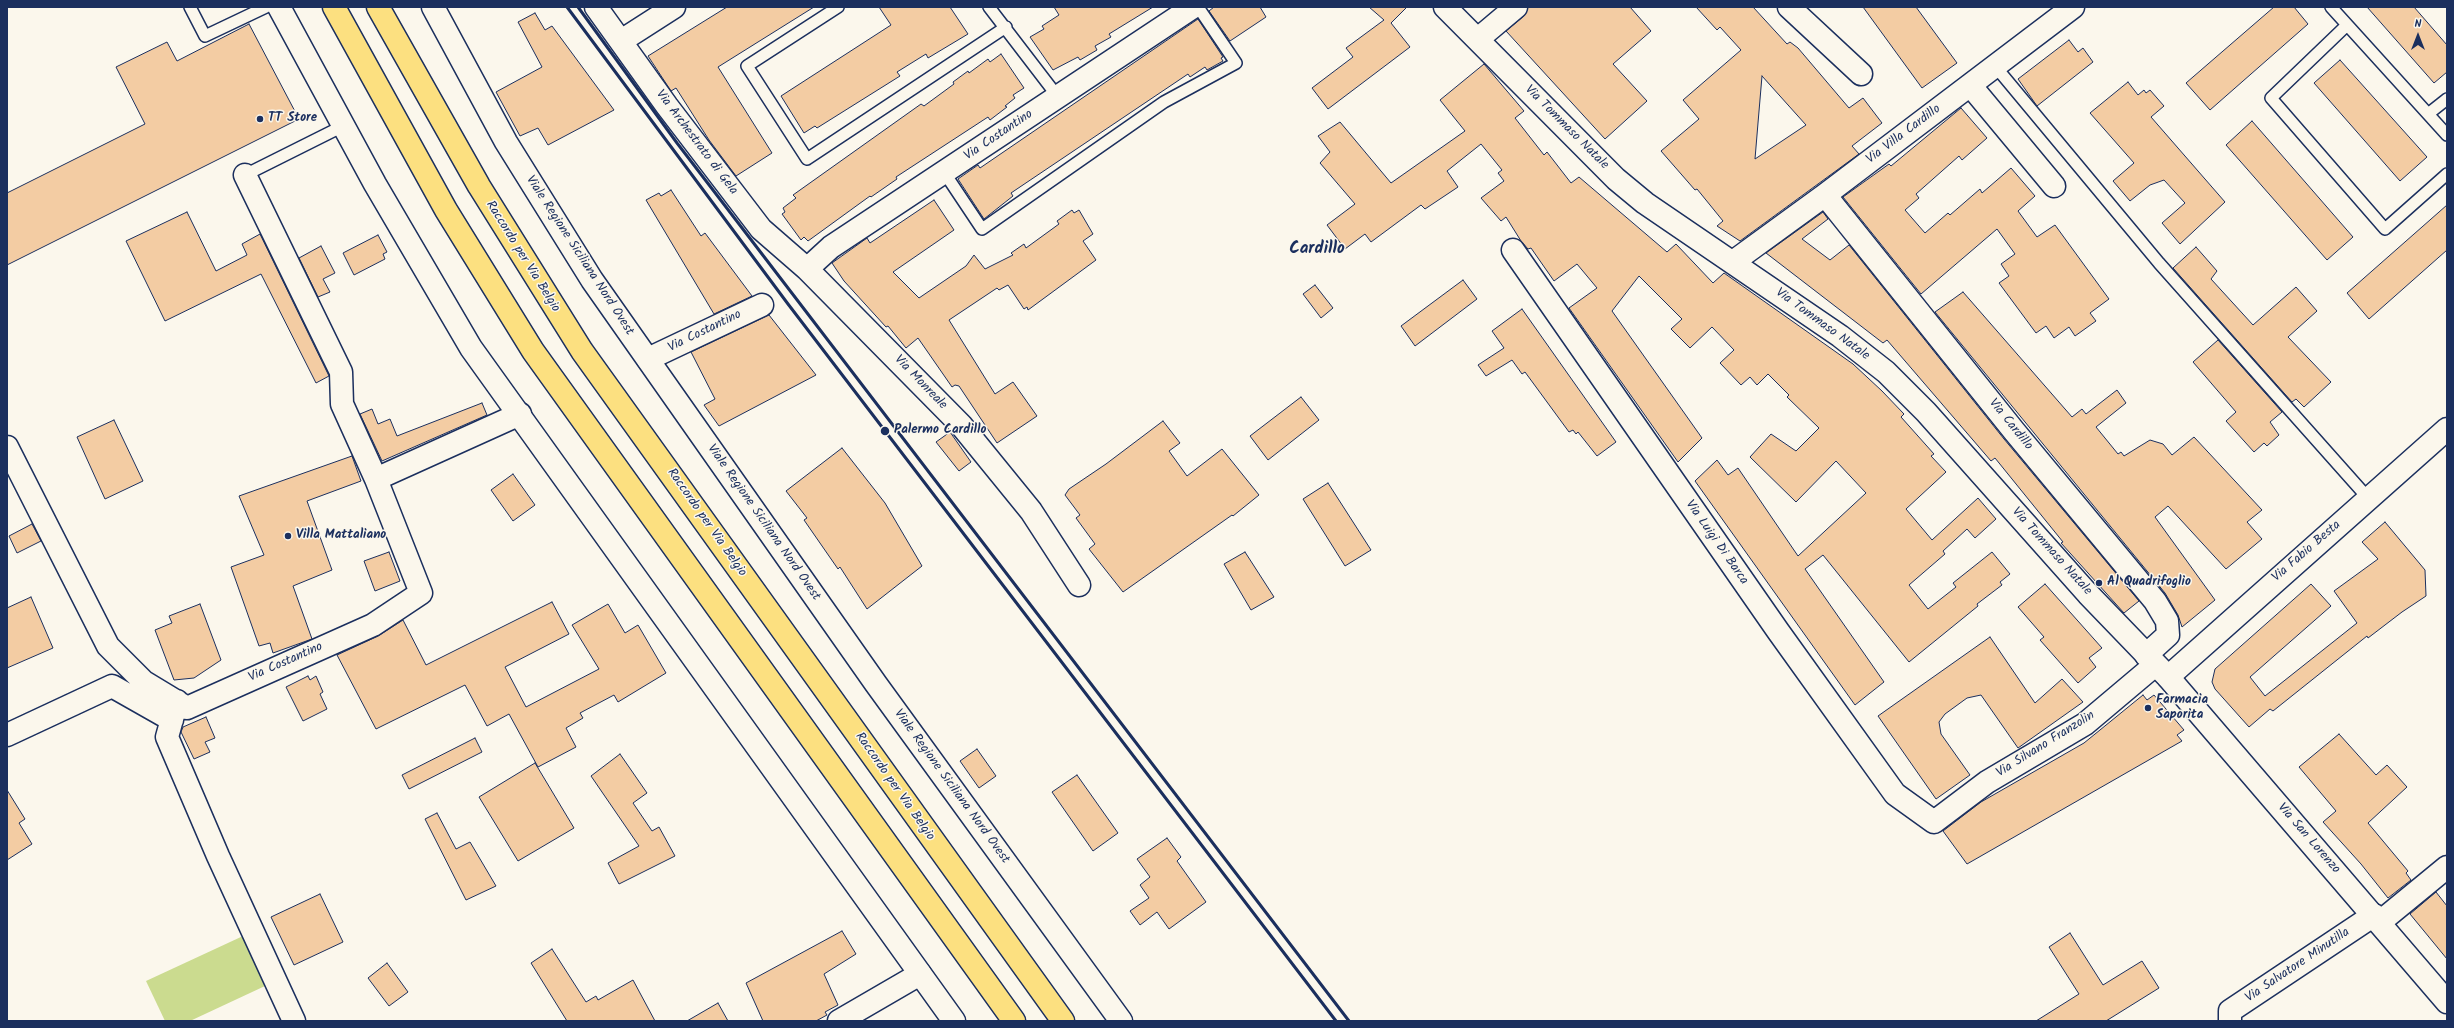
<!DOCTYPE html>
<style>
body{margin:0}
#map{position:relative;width:2454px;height:1028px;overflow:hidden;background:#fbf7ec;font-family:Kalam,sans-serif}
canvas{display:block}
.frame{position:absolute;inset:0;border:8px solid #1b2f5e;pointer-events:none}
.north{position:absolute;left:2398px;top:16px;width:40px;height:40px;-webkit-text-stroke:3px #fbf7ec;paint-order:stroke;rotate:0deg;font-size:11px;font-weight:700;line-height:16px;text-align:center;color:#1b2f5e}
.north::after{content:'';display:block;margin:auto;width:14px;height:18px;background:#1b2f5e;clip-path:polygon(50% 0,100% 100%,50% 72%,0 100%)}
</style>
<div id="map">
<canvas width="2454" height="1028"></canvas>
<div class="frame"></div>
<div class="north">N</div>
</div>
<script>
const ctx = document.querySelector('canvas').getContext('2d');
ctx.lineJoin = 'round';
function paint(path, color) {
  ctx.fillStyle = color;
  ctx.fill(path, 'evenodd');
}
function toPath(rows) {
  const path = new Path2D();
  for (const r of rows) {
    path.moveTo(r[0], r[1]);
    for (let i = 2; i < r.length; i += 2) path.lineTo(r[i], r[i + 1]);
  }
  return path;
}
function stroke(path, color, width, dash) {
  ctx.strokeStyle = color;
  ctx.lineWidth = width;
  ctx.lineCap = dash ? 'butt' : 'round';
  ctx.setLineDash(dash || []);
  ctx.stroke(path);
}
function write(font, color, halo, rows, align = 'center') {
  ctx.font = font + ' Kalam,sans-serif';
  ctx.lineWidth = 3;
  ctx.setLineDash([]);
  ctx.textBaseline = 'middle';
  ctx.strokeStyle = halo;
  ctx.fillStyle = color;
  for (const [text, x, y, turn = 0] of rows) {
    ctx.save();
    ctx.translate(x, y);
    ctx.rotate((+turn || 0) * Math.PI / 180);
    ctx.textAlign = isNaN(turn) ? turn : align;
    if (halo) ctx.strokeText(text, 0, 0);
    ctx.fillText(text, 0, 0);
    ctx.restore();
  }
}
const green = toPath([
 [243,936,265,986,190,1021,165,1021,146,981]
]);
const building = toPath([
 [727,7,814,7,718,67,772,153,736,176,709,140,676,88,671,91,648,56,727,7],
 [879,7,950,7,968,34,928,58,926,54,897,72,900,76,817,128,815,126,804,133,781,96,891,25,879,7],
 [1054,7,1153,7,1109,34,1111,37,1095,46,1097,50,1080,60,1078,57,1053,70,1030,37,1044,29,1042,26,1059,15,1054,7],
 [1214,7,1260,7,1266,17,1230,41,1209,11,1214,7],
 [1369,7,1407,7,1391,23,1410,47,1328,109,1312,88,1353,57,1346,48,1384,20,1369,7],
 [1528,7,1630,7,1651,31,1613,64,1647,101,1605,139,1506,31,1524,16,1528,7],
 [1696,7,1753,7,1787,44,1790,42,1798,48,1849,108,1863,98,1882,123,1852,146,1859,154,1740,241,1717,226,1723,221,1697,189,1695,190,1661,151,1699,119,1683,100,1741,50,1720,27,1717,30,1696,7],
 [1762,76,1806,125,1755,159,1758,123,1762,76],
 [1863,7,1916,7,1957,63,1922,88,1863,7],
 [2274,7,2294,7,2308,24,2210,110,2186,83,2274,7],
 [2367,7,2414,7,2447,45,2447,72,2434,83,2367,7],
 [535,13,545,30,552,26,614,110,548,145,538,128,520,136,496,92,542,67,518,22,535,13],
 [1198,19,1223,57,1221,58,1223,61,1207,70,1205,67,1190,77,1188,74,1011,193,1013,196,984,219,958,179,978,165,980,168,1198,19],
 [249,24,299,119,7,265,7,193,145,124,116,67,167,42,177,61,249,24],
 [2069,40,2078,52,2083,48,2093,62,2037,106,2018,79,2069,40],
 [1001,54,1024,88,1013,95,1015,98,1005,106,1007,107,990,120,988,117,896,177,897,179,871,197,870,196,808,241,804,237,801,240,782,214,785,212,783,208,796,198,793,195,921,104,924,106,954,84,953,82,968,71,969,73,988,59,990,62,1001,54],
 [2340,60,2427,157,2400,181,2314,83,2340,60],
 [1484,64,1524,111,1515,118,1544,155,1547,152,1571,183,1579,177,1667,252,1676,244,1713,283,1724,273,1853,364,1882,391,1904,414,1901,417,1934,454,1931,456,1946,472,1906,509,1932,540,1978,498,1996,519,1975,538,1967,529,1943,551,1945,554,1909,585,1928,609,1956,587,1953,583,1992,552,2010,574,2000,582,2002,585,1977,604,1978,606,1909,662,1823,555,1805,569,1884,682,1855,705,1695,481,1717,460,1728,475,1738,468,1798,556,1866,493,1836,461,1796,502,1750,457,1771,434,1796,451,1819,428,1787,397,1789,395,1768,374,1757,385,1750,377,1741,385,1720,363,1734,350,1712,327,1690,348,1671,329,1682,319,1639,276,1612,311,1702,438,1678,462,1569,308,1597,288,1577,264,1554,281,1531,248,1528,249,1521,241,1506,217,1501,221,1481,198,1504,181,1498,173,1502,170,1481,144,1447,171,1458,187,1425,209,1421,205,1371,242,1365,234,1345,249,1327,225,1355,204,1320,163,1330,152,1318,136,1340,122,1391,183,1465,131,1440,100,1484,64],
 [2128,82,2138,95,2144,90,2146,93,2150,90,2164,106,2151,117,2225,202,2180,244,2162,223,2185,203,2164,180,2150,185,2130,201,2113,181,2134,163,2090,113,2128,82],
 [1961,108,1987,138,1962,160,1959,156,1916,194,1919,198,1905,210,1925,233,1948,213,1950,215,1980,189,1982,193,2011,168,2035,196,2018,211,2037,237,2055,225,2109,299,2090,313,2096,321,2075,336,2069,327,2054,338,2046,326,2036,333,1999,283,2009,276,2001,264,2015,254,1997,229,1921,294,1843,197,1889,164,1891,166,1961,108],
 [2252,121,2353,237,2327,260,2226,145,2252,121],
 [671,190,701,236,705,233,752,296,714,314,646,200,659,193,661,196,671,190],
 [934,200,954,230,893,272,919,298,966,266,974,255,985,269,1013,255,1011,253,1024,244,1026,248,1059,224,1057,221,1072,210,1074,213,1079,210,1093,234,1083,241,1096,260,1028,310,1027,307,1024,309,1008,285,999,290,997,288,949,320,995,394,1013,382,1037,416,997,443,959,386,955,385,952,387,918,338,906,348,888,326,886,327,844,281,832,263,867,238,870,243,934,200],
 [2447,205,2447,250,2369,319,2347,293,2447,205],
 [187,212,216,271,247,255,242,244,260,234,329,376,316,383,261,274,165,321,126,241,187,212],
 [1823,212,1828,219,1802,239,1830,260,1849,245,2004,439,2139,601,2124,613,2061,543,2063,542,1995,458,1991,461,1887,340,1883,343,1766,253,1823,212],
 [378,235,387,252,383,254,385,259,354,275,343,253,378,235],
 [321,246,335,273,323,279,330,292,318,297,299,258,321,246],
 [2196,247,2217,271,2211,279,2253,325,2296,287,2317,311,2288,337,2331,382,2304,407,2296,399,2292,402,2173,268,2196,247],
 [1463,280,1477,299,1415,346,1401,326,1463,280],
 [1315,285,1333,308,1321,318,1303,294,1315,285],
 [1963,292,2072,417,2082,409,2086,414,2117,390,2126,403,2096,427,2118,454,2121,452,2124,456,2150,440,2163,444,2172,455,2194,437,2262,510,2247,522,2262,539,2226,569,2168,506,2155,517,2215,600,2182,627,2178,615,2165,593,1935,312,1963,292],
 [1522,309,1616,442,1597,456,1578,432,1576,434,1573,430,1569,432,1525,372,1522,374,1512,360,1486,376,1478,365,1504,348,1492,331,1522,309],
 [769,315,816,375,719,426,704,405,715,399,691,352,769,315],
 [2218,340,2282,412,2270,422,2279,435,2267,446,2264,443,2254,452,2226,421,2236,412,2193,362,2218,340],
 [1301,397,1319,420,1268,460,1250,436,1301,397],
 [482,403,487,415,382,461,360,414,372,409,378,424,390,419,397,436,482,403],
 [114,420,143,481,105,499,77,437,114,420],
 [1163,421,1180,443,1169,451,1187,476,1222,449,1259,495,1233,516,1232,515,1123,592,1089,549,1095,544,1076,518,1080,515,1065,495,1069,489,1106,464,1163,421],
 [950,432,971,462,959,471,936,442,950,432],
 [842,448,885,503,922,566,867,609,840,567,838,569,804,520,807,518,786,491,842,448],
 [352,456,361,481,307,501,332,570,293,586,312,639,273,653,270,643,259,646,231,567,264,555,239,496,352,456],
 [513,474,535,505,513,521,491,490,513,474],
 [1328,483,1371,550,1345,566,1303,499,1328,483],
 [2385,522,2425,570,2426,596,2402,612,2368,638,2367,636,2273,711,2270,709,2249,727,2215,689,2212,682,2215,669,2311,584,2331,606,2250,677,2265,696,2357,623,2334,591,2378,559,2362,542,2385,522],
 [32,524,41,541,17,553,9,536,32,524],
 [389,552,400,581,375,591,364,561,389,552],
 [1245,552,1274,597,1251,610,1224,564,1245,552],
 [2045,584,2102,648,2089,658,2096,667,2078,683,2040,640,2044,637,2018,607,2045,584],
 [31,597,53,648,7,668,7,608,31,597],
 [552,602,569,634,505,667,526,707,599,669,572,625,608,604,625,633,638,625,666,673,618,702,614,695,580,713,583,718,566,728,576,747,538,767,509,714,487,726,465,685,376,729,337,655,378,636,403,620,426,665,552,602],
 [200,604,221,660,194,678,174,680,155,630,172,623,169,616,200,604],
 [1990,637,2035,703,2062,679,2083,702,2018,748,1981,695,1967,698,1945,714,1939,722,1941,734,1970,775,1936,799,1878,716,1990,637],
 [308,676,310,680,316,676,323,692,320,694,327,709,303,721,286,687,308,676],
 [2143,695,2147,700,2154,695,2184,730,2177,735,2182,741,1967,864,1943,831,1981,802,2084,743,2143,695],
 [206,717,215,738,205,742,210,752,194,759,181,732,183,727,206,717],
 [2339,734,2376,775,2387,765,2407,787,2368,823,2408,871,2406,873,2411,880,2388,898,2361,864,2323,822,2336,811,2299,767,2339,734],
 [475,738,482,752,409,789,402,775,475,738],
 [977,749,996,776,979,788,960,761,977,749],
 [620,754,647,793,633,803,652,831,659,827,675,856,619,884,608,863,639,846,591,776,620,754],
 [535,763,574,828,518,861,479,797,535,763],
 [1077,775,1118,833,1093,851,1052,792,1077,775],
 [7,790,25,819,19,823,32,844,7,860,7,790],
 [437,813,456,849,470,842,496,886,466,900,425,819,437,813],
 [1167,838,1181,857,1177,861,1206,902,1169,929,1157,912,1140,925,1130,911,1149,898,1140,885,1150,877,1137,859,1167,838],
 [2436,892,2447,906,2447,959,2410,914,2436,892],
 [320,894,343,942,294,965,271,917,320,894],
 [842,931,856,954,824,974,838,1005,825,1012,827,1015,816,1021,763,1021,746,983,842,931],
 [2070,933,2103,985,2142,961,2159,988,2106,1021,2036,1021,2079,994,2049,947,2070,933],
 [552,949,586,1002,596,996,598,1000,633,980,655,1021,567,1021,531,963,552,949],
 [387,963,408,992,389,1006,368,978,387,963],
 [718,1003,728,1021,687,1021,718,1003]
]);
const service = toPath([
 [190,7,205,36,266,7],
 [838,7,747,66,807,159,1006,27],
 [989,7,1058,97],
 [2331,7,2447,135],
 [2347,25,2271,98,2385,229,2447,174],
 [1995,66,2159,263,2368,498],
 [2428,114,2447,99],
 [944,172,982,229,1164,102,1236,63,1198,7],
 [245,175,343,126]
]);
const minor = toPath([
 [596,7,667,106,761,229,807,269,961,425,1031,511,1079,585],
 [1789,7,1861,74],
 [1478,39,1516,7],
 [621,41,674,7],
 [1970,85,2054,186],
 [245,175,341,372,342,404,376,479],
 [1825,195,2014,431,2155,601,2167,621,2168,635,2146,655],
 [1513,250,1778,631,1895,794,1934,822,1987,782,2085,724,2155,665],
 [1733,262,1825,195,2073,7],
 [807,269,831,247,1193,7],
 [648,359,762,305],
 [7,447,108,646,144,682,187,708,373,625,421,593,376,479,520,414],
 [2168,677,2447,429],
 [177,701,167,737,218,856,294,1021],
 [7,735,112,686,172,720],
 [2380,922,2447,867],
 [839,1021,920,974],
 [2230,1021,2230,1011,2374,915]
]);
const tertiary = toPath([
 [279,7,375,184,471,348,954,1021],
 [433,7,506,142,592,280,876,684,1121,1021],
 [1445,7,1616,179,1645,203,1840,336,1886,372,1926,412,2088,594,2168,677,2447,1002]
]);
const motorway = toPath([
 [334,7,446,210,533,351,1014,1021],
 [378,7,479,186,582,351,1063,1021]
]);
const rail = toPath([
 [567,7,788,304,1336,1021],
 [578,7,677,143,1349,1021]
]);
const markers = [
 [260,119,4,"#1b2f5e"],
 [885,431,5,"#1b2f5e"],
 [288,536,4,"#1b2f5e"],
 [2099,583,4,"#1b2f5e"],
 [2148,708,4,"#1b2f5e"]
];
const poiNames = [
 ["TT Store",268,119],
 ["Palermo Cardillo",894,431],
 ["Villa Mattaliano",296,536],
 ["Al Quadrifoglio",2107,583],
 ["Farmacia",2156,701],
 ["Saporita",2156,716]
];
const streetNames = [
 ["Via Tommaso Natale",1566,128,45],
 ["Via Villa Cardillo",1904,135,-37],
 ["Via Costantino",999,136,-34],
 ["Via Archestrato di Gela",696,143,53],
 ["Viale Regione Siciliana Nord Ovest",579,256,57],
 ["Raccordo per Via Belgio",522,257,58],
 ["Via Tommaso Natale",1822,325,36],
 ["Via Costantino",705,332,-26],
 ["Via Monreale",920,383,46],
 ["Via Cardillo",2010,425,51],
 ["Raccordo per Via Belgio",706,523,55],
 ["Viale Regione Siciliana Nord Ovest",763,523,55],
 ["Via Luigi Di Barca",1716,543,55],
 ["Via Tommaso Natale",2051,552,48],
 ["Via Fabio Besta",2307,552,-41],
 ["Via Costantino",286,663,-24],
 ["Via Silvano Franzolin",2046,745,-32],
 ["Raccordo per Via Belgio",894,787,55],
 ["Viale Regione Siciliana Nord Ovest",951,787,54],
 ["Via San Lorenzo",2308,839,49],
 ["Via Salvatore Minutilla",2298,966,-34]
];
const districtNames = [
 ["Cardillo",1317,250]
];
paint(green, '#cbdb8f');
paint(building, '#f3cca3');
stroke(building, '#1b2f5e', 1);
stroke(service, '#1b2f5e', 14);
stroke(minor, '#1b2f5e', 25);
stroke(tertiary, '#1b2f5e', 25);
stroke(motorway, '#1b2f5e', 25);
stroke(service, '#fbf7ec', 11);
stroke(minor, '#fbf7ec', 22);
stroke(tertiary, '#fbf7ec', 22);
stroke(motorway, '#fce080', 22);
stroke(rail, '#1b2f5e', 3);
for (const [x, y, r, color] of markers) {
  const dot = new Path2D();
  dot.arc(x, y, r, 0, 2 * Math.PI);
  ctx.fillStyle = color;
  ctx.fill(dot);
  stroke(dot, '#fbf7ec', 1.5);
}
write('bold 13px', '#1b2f5e', '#fbf7ec', poiNames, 'left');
write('13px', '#1b2f5e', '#fbf7ec', streetNames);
write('bold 17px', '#1b2f5e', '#fbf7ec', districtNames);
</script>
